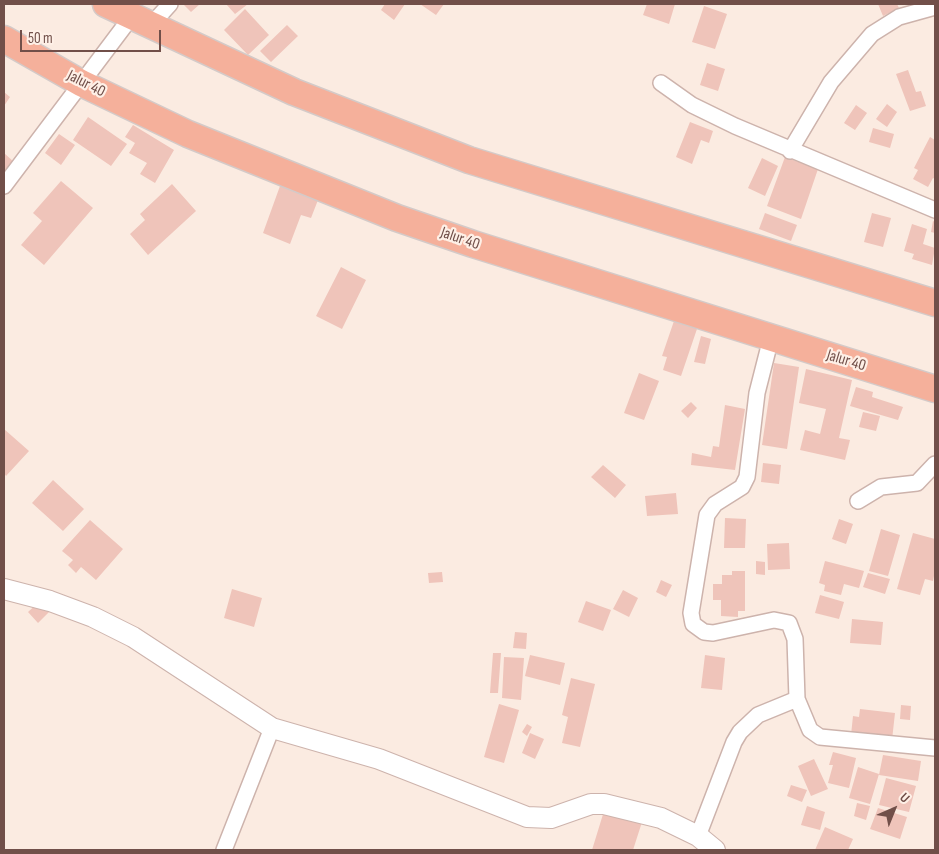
<!DOCTYPE html>
<style>
body{margin:0}
#map{position:relative;width:939px;height:854px;overflow:hidden;background:#fbebe1;font-family:"Sofia Sans Condensed",sans-serif}
canvas{display:block}
.frame{position:absolute;inset:0;border:5px solid #714f49;pointer-events:none}
.north{position:absolute;left:869px;top:784px;width:50px;height:50px;-webkit-text-stroke:4px #fef0e7;paint-order:stroke;rotate:44deg;font-size:14px;font-weight:700;line-height:20px;text-align:center;color:#714f49}
.north::after{content:'';display:block;margin:auto;width:18px;height:22px;background:#714f49;clip-path:polygon(50% 0,100% 100%,50% 72%,0 100%)}
.scale{position:absolute;left:20px;top:30px;width:141px;height:22px;box-sizing:border-box;border:2px solid #714f49;border-top:0;padding-left:6px;font-size:15px;line-height:18px;white-space:nowrap;color:#714f49;-webkit-text-stroke:4px #fef0e7;paint-order:stroke}
</style>
<div id="map">
<canvas width="939" height="854"></canvas>
<div class="frame"></div>
<div class="north">U</div>
<div class="scale">50 m</div>
</div>
<script>
const ctx = document.querySelector('canvas').getContext('2d');
ctx.lineJoin = 'round';
function paint(path, color) {
  ctx.fillStyle = color;
  ctx.fill(path, 'evenodd');
}
function toPath(rows) {
  const path = new Path2D();
  for (const r of rows) {
    path.moveTo(r[0], r[1]);
    for (let i = 2; i < r.length; i += 2) path.lineTo(r[i], r[i + 1]);
  }
  return path;
}
function stroke(path, color, width, dash) {
  ctx.strokeStyle = color;
  ctx.lineWidth = width;
  ctx.lineCap = dash ? 'butt' : 'round';
  ctx.setLineDash(dash || []);
  ctx.stroke(path);
}
function write(font, color, halo, rows, align = 'center') {
  ctx.font = font + ' "Sofia Sans Condensed",sans-serif';
  ctx.lineWidth = 4.5;
  ctx.setLineDash([]);
  ctx.textBaseline = 'middle';
  ctx.strokeStyle = halo;
  ctx.fillStyle = color;
  for (const [text, x, y, turn = 0] of rows) {
    ctx.save();
    ctx.translate(x, y);
    ctx.rotate((+turn || 0) * Math.PI / 180);
    ctx.textAlign = isNaN(turn) ? turn : align;
    if (halo) ctx.strokeText(text, 0, 0);
    ctx.fillText(text, 0, 0);
    ctx.restore();
  }
}
const building = toPath([
 [183,4,200,4,191,12],
 [226,4,248,4,235,14],
 [385,4,405,4,394,20,381,10],
 [420,4,444,4,436,15],
 [647,4,675,4,669,24,643,15],
 [878,4,897,4,899,8,883,16],
 [704,6,727,14,715,49,692,42],
 [245,9,269,35,248,55,224,30],
 [287,25,298,36,271,62,260,51],
 [707,63,725,69,718,91,700,85],
 [908,70,916,92,921,91,926,106,910,111,896,74],
 [4,92,10,97,4,106],
 [887,104,897,112,887,127,876,119],
 [856,105,867,113,855,130,844,123],
 [88,117,127,144,111,166,73,140],
 [690,122,713,131,709,143,701,140,692,164,676,157],
 [133,125,174,150,155,183,140,174,147,163,129,153,135,143,125,137],
 [873,128,894,134,890,148,869,142],
 [59,134,75,145,61,165,45,153],
 [930,137,935,140,935,179,933,178,928,187,913,179,918,170,914,168],
 [4,153,14,162,4,173],
 [785,157,818,169,801,219,767,206],
 [762,158,778,166,765,196,748,188],
 [61,181,93,208,44,265,21,245,42,221,33,213],
 [172,184,196,211,148,255,130,234,145,220,140,214],
 [280,186,318,200,311,218,301,215,290,244,263,233],
 [765,213,797,225,791,241,759,229],
 [872,213,891,218,883,247,864,242],
 [933,221,935,222,935,233,931,232],
 [912,224,927,229,923,244,935,248,932,265,912,259,914,254,904,251],
 [341,267,366,280,342,329,316,316],
 [675,318,698,326,681,376,663,370,667,357,662,356],
 [701,336,711,339,705,364,694,362],
 [774,363,799,367,787,449,762,445],
 [806,369,852,380,839,438,850,440,845,460,800,450,805,430,820,434,826,409,799,403],
 [639,373,659,381,644,420,624,413],
 [856,387,873,392,872,397,903,407,898,420,850,406],
 [691,402,697,408,688,418,681,411],
 [725,405,745,409,735,470,691,465,692,453,711,457,713,446,719,447],
 [863,412,880,416,876,431,859,427],
 [4,429,29,451,6,476,4,473],
 [763,463,781,465,779,484,761,482],
 [603,465,626,485,615,498,591,477],
 [53,480,84,509,63,531,32,503],
 [676,493,678,514,647,516,645,496],
 [725,518,746,519,745,548,724,548],
 [839,519,853,524,846,544,832,539],
 [90,520,123,549,96,580,81,567,76,573,68,565,73,560,62,551],
 [881,529,900,535,888,576,869,571],
 [913,533,935,539,935,571,933,581,925,579,920,595,897,589],
 [789,543,790,569,768,570,767,544],
 [756,561,765,562,765,575,756,574],
 [825,561,864,571,859,588,844,584,841,595,824,591,825,585,819,583],
 [732,571,745,571,745,611,738,611,738,617,721,616,721,600,713,600,713,584,722,584,722,575,732,575],
 [442,572,443,582,429,583,428,573],
 [868,573,890,579,885,594,863,587],
 [661,580,672,585,666,597,656,592],
 [232,589,262,598,254,627,224,618],
 [623,590,638,598,629,617,613,609],
 [820,595,844,602,839,619,815,613],
 [41,600,51,610,38,623,28,612],
 [586,601,611,610,603,631,578,622],
 [852,619,883,622,881,645,850,643],
 [515,632,527,633,526,649,513,648],
 [493,653,501,653,498,693,490,693],
 [530,655,565,663,560,685,525,676],
 [705,655,725,658,722,690,701,688],
 [504,657,524,658,521,700,502,698],
 [571,678,595,684,580,747,562,743,568,717,562,715],
 [499,704,519,710,504,763,484,757],
 [901,705,911,706,910,720,900,719],
 [860,709,895,713,892,740,851,735,853,716,859,717],
 [527,724,532,727,527,736,522,732],
 [530,733,544,739,535,759,522,753],
 [833,752,856,758,849,788,828,783,833,765,829,765],
 [883,755,921,761,918,781,879,775],
 [814,759,828,789,811,796,798,766],
 [858,767,879,774,870,804,849,798],
 [886,778,916,786,909,812,879,805],
 [791,785,807,790,802,802,787,796],
 [857,803,870,806,866,820,854,816],
 [807,806,825,812,820,830,801,825],
 [878,808,907,817,900,839,870,829],
 [604,811,642,822,633,850,592,850],
 [825,827,853,839,848,850,815,850]
]);
const minor = toPath([
 [152,24,170,4],
 [661,83,692,105,735,126,935,210],
 [790,151,831,82,872,34,899,17,935,7],
 [4,186,132,16],
 [858,501,881,487,917,483,935,464],
 [797,699,810,730,820,737,935,748],
 [698,836,734,742,740,732,758,715,797,699,795,639,789,623,774,620,713,633,704,632,693,624,691,613,707,515,715,504,742,487,747,477,757,393,771,338],
 [224,850,272,728]
]);
const tertiary = toPath([
 [4,589,50,601,93,617,133,637,272,728,379,759,527,817,551,818,591,804,604,804,661,818,698,836,715,850]
]);
const trunk = toPath([
 [106,4,294,92,469,160,935,303],
 [4,39,81,83,188,134,397,218,473,244,935,389]
]);
const streetNames = [
 ["Jalur 40",86,84,27],
 ["Jalur 40",460,239,19],
 ["Jalur 40",846,361,17]
];
paint(building, '#efc4ba');
stroke(minor, '#cdb3ac', 18);
stroke(tertiary, '#cdb3ac', 22);
stroke(trunk, '#d4cac8', 29);
stroke(minor, '#fff', 15);
stroke(tertiary, '#fff', 20);
stroke(trunk, '#f5b09b', 26);
write('16px', '#714f49', '#fef0e7', streetNames);
</script>
